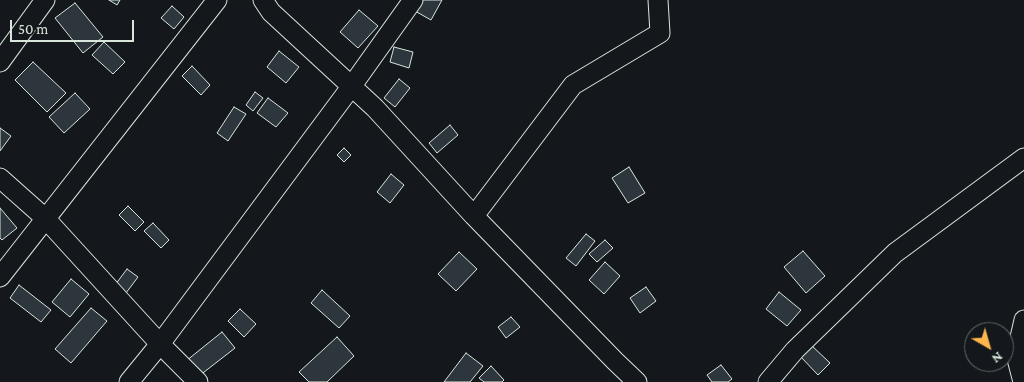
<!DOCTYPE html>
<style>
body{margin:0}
#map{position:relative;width:1024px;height:382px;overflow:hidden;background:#14181c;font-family:"Crimson Pro",serif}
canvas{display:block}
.north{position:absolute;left:964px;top:322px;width:50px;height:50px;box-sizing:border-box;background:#14181c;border:1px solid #626a69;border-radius:50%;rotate:142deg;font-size:14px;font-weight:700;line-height:20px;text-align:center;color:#d8e6dc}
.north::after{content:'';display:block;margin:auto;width:18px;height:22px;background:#ffb74d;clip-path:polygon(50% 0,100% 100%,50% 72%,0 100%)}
.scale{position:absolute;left:10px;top:20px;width:124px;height:22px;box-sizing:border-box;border:2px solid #d8e6dc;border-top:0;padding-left:6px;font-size:15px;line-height:18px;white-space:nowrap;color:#d8e6dc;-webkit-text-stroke:4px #14181c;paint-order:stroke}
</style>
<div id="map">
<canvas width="1024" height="382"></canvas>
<div class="north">N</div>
<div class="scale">50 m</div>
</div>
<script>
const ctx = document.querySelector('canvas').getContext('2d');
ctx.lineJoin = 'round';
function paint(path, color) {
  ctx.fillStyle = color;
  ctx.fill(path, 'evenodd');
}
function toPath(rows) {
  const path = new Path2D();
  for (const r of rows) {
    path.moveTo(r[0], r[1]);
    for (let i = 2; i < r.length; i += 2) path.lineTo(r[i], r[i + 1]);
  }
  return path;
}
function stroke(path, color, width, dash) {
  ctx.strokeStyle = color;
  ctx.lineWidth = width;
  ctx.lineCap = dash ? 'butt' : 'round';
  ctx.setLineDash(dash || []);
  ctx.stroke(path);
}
const building = toPath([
 [109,0,120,0,117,5,109,0],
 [422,0,442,0,431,20,415,11,422,0],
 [75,3,103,37,83,53,55,18,75,3],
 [172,6,184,17,174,29,161,18,172,6],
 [359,10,378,26,358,48,340,32,359,10],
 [104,42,125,62,113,74,92,55,104,42],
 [394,47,413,52,409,68,390,62,394,47],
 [279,51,299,67,286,83,267,67,279,51],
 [33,62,66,93,47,112,15,80,33,62],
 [192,66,210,85,201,95,182,76,192,66],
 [399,79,410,88,395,107,384,98,399,79],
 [255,92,263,98,253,111,246,105,255,92],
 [75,93,90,109,64,133,49,117,75,93],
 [268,98,288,113,276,127,257,113,268,98],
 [234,107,246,114,228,141,217,133,234,107],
 [450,125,458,135,437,153,429,143,450,125],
 [0,128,11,136,0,151,0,128],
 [344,148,351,155,344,162,337,155,344,148],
 [629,167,645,193,628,203,612,178,629,167],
 [391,174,404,185,390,203,377,192,391,174],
 [128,206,144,222,135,231,119,215,128,206],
 [0,208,17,228,2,240,0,238,0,208],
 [153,223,169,240,161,248,144,231,153,223],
 [586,234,595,241,576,266,566,258,586,234],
 [605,240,613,248,597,262,589,254,605,240],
 [803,251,825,276,806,293,784,267,803,251],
 [459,252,477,269,456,291,438,274,459,252],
 [605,262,620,276,604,294,589,280,605,262],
 [127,269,138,277,126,293,115,285,127,269],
 [71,279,89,294,70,317,52,302,71,279],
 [19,285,51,310,41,322,10,298,19,285],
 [646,287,656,301,640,313,630,298,646,287],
 [322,290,350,316,339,328,311,303,322,290],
 [779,292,801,310,787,326,766,309,779,292],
 [91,308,107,321,71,363,55,349,91,308],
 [240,309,256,324,244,337,228,321,240,309],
 [511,317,520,327,506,338,498,327,511,317],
 [222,332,235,348,199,376,186,361,222,332],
 [337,337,354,356,327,382,309,382,299,372,337,337],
 [811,345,830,363,818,375,800,356,811,345],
 [466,353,483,366,470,382,444,382,466,353],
 [721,365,732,379,728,382,712,382,707,375,721,365],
 [491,366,504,380,502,382,484,382,479,378,491,366]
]);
const minor = toPath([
 [263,0,271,12,375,108,474,216,615,361,637,382],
 [0,62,45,0],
 [0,178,45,218,160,344,198,382],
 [474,216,573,85,660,33,658,0],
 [0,277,217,0],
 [129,382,160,344,351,87,413,0],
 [768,382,795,350,895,253,1024,158],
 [1023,382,1016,355,1024,320]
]);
paint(building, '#2c363c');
stroke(building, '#d8e6dc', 1);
stroke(minor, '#d8e6dc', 21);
stroke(minor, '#14181c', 19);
</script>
